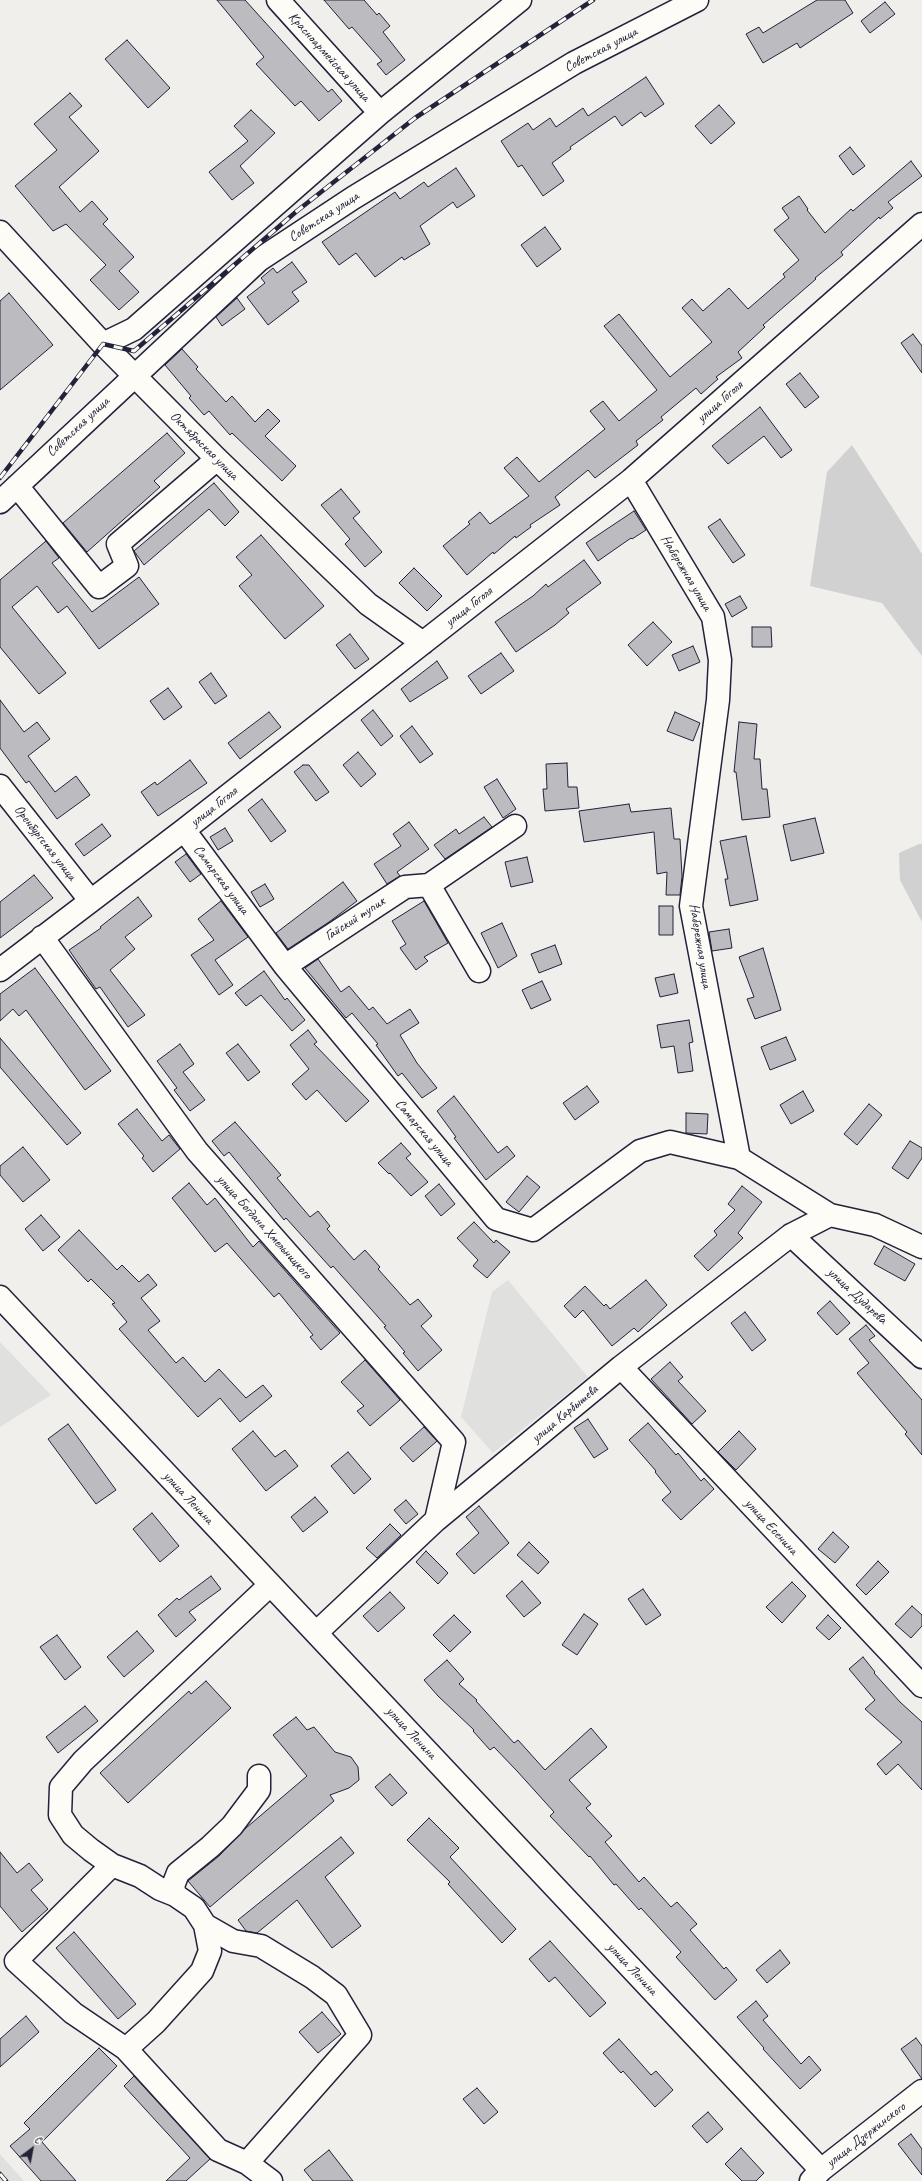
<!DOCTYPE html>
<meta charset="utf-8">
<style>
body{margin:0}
#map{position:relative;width:922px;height:2181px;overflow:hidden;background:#f0efec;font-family:Caveat,sans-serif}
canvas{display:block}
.north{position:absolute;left:12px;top:2129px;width:40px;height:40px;-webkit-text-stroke:3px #fdfcf7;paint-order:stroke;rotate:32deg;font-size:11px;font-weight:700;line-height:16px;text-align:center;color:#22223b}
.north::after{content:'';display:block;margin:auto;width:14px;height:18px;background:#22223b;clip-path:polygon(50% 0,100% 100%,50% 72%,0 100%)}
</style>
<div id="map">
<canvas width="922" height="2181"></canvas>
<div class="north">С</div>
</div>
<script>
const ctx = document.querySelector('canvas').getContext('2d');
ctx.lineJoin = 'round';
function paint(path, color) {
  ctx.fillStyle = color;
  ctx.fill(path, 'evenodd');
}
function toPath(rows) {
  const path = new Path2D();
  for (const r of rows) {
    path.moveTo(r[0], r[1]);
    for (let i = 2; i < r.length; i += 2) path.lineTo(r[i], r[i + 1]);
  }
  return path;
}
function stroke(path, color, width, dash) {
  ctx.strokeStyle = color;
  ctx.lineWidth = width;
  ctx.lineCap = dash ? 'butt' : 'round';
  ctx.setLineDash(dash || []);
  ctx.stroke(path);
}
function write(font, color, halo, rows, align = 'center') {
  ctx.font = font + ' Caveat,sans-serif';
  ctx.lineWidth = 3.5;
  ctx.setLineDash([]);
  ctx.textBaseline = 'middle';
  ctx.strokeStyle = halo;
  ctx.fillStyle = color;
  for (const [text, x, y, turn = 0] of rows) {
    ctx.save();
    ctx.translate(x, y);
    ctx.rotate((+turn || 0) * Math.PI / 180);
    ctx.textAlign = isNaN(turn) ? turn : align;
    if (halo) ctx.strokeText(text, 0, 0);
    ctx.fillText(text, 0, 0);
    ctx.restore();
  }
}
const built = toPath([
 [508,1280,588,1377,493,1453,461,1417,492,1292],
 [0,1342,51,1395,0,1427],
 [0,2154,24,2181,0,2181]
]);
const green = toPath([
 [852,445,922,554,922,656,882,603,810,586,827,472],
 [919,844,922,844,922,922,900,880,899,853]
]);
const building = toPath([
 [217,0,245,0,328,92,332,89,342,101,319,121,301,101,295,106,256,64,264,57,217,0],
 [324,0,364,0,377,15,379,13,390,26,383,32,405,60,386,75,377,64,382,61,352,27,349,29,324,0],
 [817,0,845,0,853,13,800,48,797,43,763,63,746,34,759,27,763,33,817,0],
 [885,2,895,14,870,33,861,21,885,2],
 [127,40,170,88,148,108,105,59,127,40],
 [646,77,664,104,645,117,641,112,622,126,615,116,570,147,571,149,552,163,564,181,543,196,522,165,518,167,501,141,528,123,533,130,550,118,556,127,583,108,588,116,646,77],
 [70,93,82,106,69,117,99,151,59,187,80,212,92,201,108,219,103,224,134,257,119,271,139,292,119,310,90,280,106,265,66,224,53,231,15,186,57,150,34,124,70,93],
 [719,105,735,123,711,144,695,126,719,105],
 [251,110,275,133,240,166,254,183,232,200,209,172,248,141,234,126,251,110],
 [850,147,865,166,853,175,839,156,850,147],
 [911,161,922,176,888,202,893,208,880,219,879,217,841,252,843,255,815,278,816,279,763,325,765,327,738,352,742,358,716,377,718,379,701,394,696,388,661,417,663,420,636,441,638,445,595,478,588,470,555,497,560,505,530,525,531,527,516,538,515,536,494,554,493,552,467,575,443,546,470,524,468,522,480,512,490,524,529,496,504,468,517,457,539,482,605,429,590,411,603,401,619,421,657,390,604,326,619,314,670,377,712,342,682,308,692,299,703,311,729,288,748,309,785,277,783,274,799,260,774,230,789,218,782,208,799,196,808,209,807,210,825,233,851,209,853,211,911,161],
 [456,168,475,196,457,208,453,202,420,226,430,244,404,260,402,257,375,277,356,253,339,265,322,242,395,192,400,199,424,182,428,187,456,168],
 [545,227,561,249,537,267,521,245,545,227],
 [292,262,307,282,292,292,299,301,268,325,247,297,265,283,261,278,273,268,277,273,292,262],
 [9,293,53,345,0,390,0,301,9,293],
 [237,298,245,309,222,326,216,317,237,298],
 [913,334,922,346,922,373,901,343,913,334],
 [182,349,198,367,196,369,226,402,232,396,255,422,268,409,280,421,265,436,296,466,282,481,232,433,230,435,209,411,204,415,189,398,191,396,165,365,182,349],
 [800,373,819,397,805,408,786,384,800,373],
 [760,407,792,450,781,458,764,436,728,464,712,446,760,407],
 [167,433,185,453,154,481,160,487,87,552,63,523,167,433],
 [214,483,239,512,225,526,209,509,144,565,134,551,214,483],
 [341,489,360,512,353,518,382,552,365,567,345,544,350,539,321,505,341,489],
 [634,511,646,530,632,539,631,538,598,561,586,543,634,511],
 [720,519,745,555,733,563,708,527,720,519],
 [261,535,324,606,285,639,239,586,252,575,236,557,261,535],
 [46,541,59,558,52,563,92,612,139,577,159,604,99,649,67,606,58,613,37,586,12,607,66,673,39,694,0,647,0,580,46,541],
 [584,560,601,583,566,609,569,613,555,625,516,652,495,622,533,596,546,584,548,587,584,560],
 [414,568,442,596,427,611,399,583,414,568],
 [740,596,747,608,732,617,725,604,740,596],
 [653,622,672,642,647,666,628,645,653,622],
 [752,627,771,627,772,647,752,647,752,627],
 [350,634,369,659,355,669,336,645,350,634],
 [693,646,700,662,679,671,672,655,693,646],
 [501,653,514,671,481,694,468,676,501,653],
 [437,661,448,678,410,702,401,689,437,661],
 [211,673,227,696,215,704,199,682,211,673],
 [168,688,182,707,164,720,150,701,168,688],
 [0,700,24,732,37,722,50,739,28,756,55,792,76,776,90,795,57,819,29,781,26,783,0,748,0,700],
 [373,710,393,736,381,746,361,720,373,710],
 [269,712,281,727,240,759,228,743,269,712],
 [675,712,700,723,693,741,667,731,675,712],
 [739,722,757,724,754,759,760,759,762,789,767,789,770,817,742,820,736,772,734,772,739,722],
 [412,726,433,754,420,763,400,736,412,726],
 [358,752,376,774,361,787,343,765,358,752],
 [190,760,207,783,158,816,141,792,155,782,157,785,190,760],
 [567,763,568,787,577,787,579,808,545,811,543,789,547,789,546,764,567,763],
 [303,765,309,765,329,792,316,801,294,772,303,765],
 [497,779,516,809,503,818,484,787,497,779],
 [262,799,286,831,271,842,248,810,262,799],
 [629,804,631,812,671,808,674,839,680,839,682,876,680,895,666,895,667,872,657,874,654,832,584,842,579,811,629,804],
 [484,817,492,827,445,859,434,845,456,829,459,834,484,817],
 [815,818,824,853,791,861,783,825,815,818],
 [409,822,429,849,397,872,400,876,387,884,374,864,401,846,393,834,409,822],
 [102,824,111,836,84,856,75,844,102,824],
 [225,828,233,841,218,850,210,837,225,828],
 [746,836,758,900,730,906,725,879,728,879,720,841,746,836],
 [186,854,201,874,190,882,175,862,186,854],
 [527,857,533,882,511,887,505,862,527,857],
 [34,875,53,898,0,938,0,902,34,875],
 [343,882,357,901,329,922,288,949,276,933,343,882],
 [265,884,274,899,260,907,251,892,265,884],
 [138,897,152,916,125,937,135,949,110,970,145,1015,128,1027,100,987,96,989,69,950,101,928,100,927,138,897],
 [221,901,248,937,215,960,233,985,219,995,191,955,214,940,198,919,221,901],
 [424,901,448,943,424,957,428,961,416,970,400,948,406,944,392,921,424,901],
 [659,906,673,906,673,935,659,935,659,906],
 [502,923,517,956,498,968,481,933,502,923],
 [729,929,732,948,712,951,709,932,729,929],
 [555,945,562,964,539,973,531,954,555,945],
 [763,948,781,1010,755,1019,747,999,754,997,739,957,763,948],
 [318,959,341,992,349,986,369,1010,373,1007,387,1024,410,1009,419,1023,400,1035,417,1063,437,1088,422,1098,402,1073,398,1076,376,1045,378,1044,352,1013,346,1018,305,968,318,959],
 [35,968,111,1071,85,1090,26,1010,19,1016,13,1009,0,1021,0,994,35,968],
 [264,971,285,1000,287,998,305,1020,292,1031,261,995,246,1006,235,993,264,971],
 [674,974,678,993,660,997,655,978,674,974],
 [542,981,551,1000,531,1009,522,990,542,981],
 [689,1020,693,1042,689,1043,693,1071,678,1073,674,1046,661,1048,657,1025,689,1020],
 [308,1030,317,1042,314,1044,369,1101,346,1122,317,1090,306,1100,292,1084,309,1069,290,1045,308,1030],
 [786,1037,796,1060,770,1070,761,1047,786,1037],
 [0,1038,81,1133,67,1145,0,1067,0,1038],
 [180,1044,194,1064,183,1072,205,1100,190,1111,174,1090,177,1088,157,1061,180,1044],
 [238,1044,260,1072,248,1081,226,1053,238,1044],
 [587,1086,599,1102,575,1120,563,1103,587,1086],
 [803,1091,814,1111,791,1124,780,1105,803,1091],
 [454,1096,498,1153,507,1146,515,1156,486,1180,454,1138,456,1137,437,1111,454,1096],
 [869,1104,882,1115,857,1145,844,1134,869,1104],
 [137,1109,162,1141,169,1135,180,1149,153,1172,142,1158,144,1156,118,1124,137,1109],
 [686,1113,708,1114,707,1134,686,1133,686,1113],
 [235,1122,281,1175,277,1178,310,1217,318,1211,330,1226,327,1229,354,1260,365,1250,380,1267,378,1269,410,1305,418,1299,432,1316,421,1326,442,1350,418,1371,403,1353,405,1352,384,1327,386,1326,333,1266,331,1268,286,1218,284,1220,229,1152,224,1156,212,1141,235,1122],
 [910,1141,922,1148,922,1158,908,1179,892,1168,910,1141],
 [401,1143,411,1154,406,1158,428,1182,411,1196,390,1173,389,1174,378,1163,401,1143],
 [23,1147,50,1180,23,1202,0,1175,0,1166,23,1147],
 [527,1176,540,1187,519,1212,506,1202,527,1176],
 [189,1183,207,1205,215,1198,253,1247,259,1241,340,1333,321,1350,310,1337,313,1335,279,1293,274,1297,227,1243,215,1252,172,1198,189,1183],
 [439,1184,455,1204,441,1216,425,1196,439,1184],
 [742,1186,762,1202,738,1233,743,1238,708,1271,694,1256,717,1235,714,1231,735,1210,728,1204,742,1186],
 [41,1215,60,1237,43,1251,25,1229,41,1215],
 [474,1222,494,1243,496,1240,510,1252,487,1278,473,1266,478,1260,457,1238,474,1222],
 [79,1230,117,1270,122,1265,139,1282,148,1274,157,1285,141,1298,160,1321,148,1330,176,1363,183,1357,205,1382,219,1369,246,1398,263,1385,272,1396,240,1422,220,1398,198,1417,119,1329,127,1322,112,1304,115,1303,91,1279,88,1282,58,1250,79,1230],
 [884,1246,915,1264,905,1281,874,1264,884,1246],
 [646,1280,667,1305,638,1332,634,1328,612,1346,583,1310,575,1318,564,1306,585,1286,604,1306,606,1304,610,1309,646,1280],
 [830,1301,850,1323,837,1335,817,1313,830,1301],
 [745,1312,766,1340,752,1351,731,1323,745,1312],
 [866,1325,875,1336,869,1340,922,1400,922,1455,905,1434,907,1432,857,1373,869,1363,849,1339,866,1325],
 [365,1360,400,1400,370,1426,357,1411,364,1406,341,1382,365,1360],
 [670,1362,683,1377,678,1381,706,1411,692,1424,651,1379,670,1362],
 [588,1419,608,1449,594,1458,574,1428,588,1419],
 [648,1423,676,1455,678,1453,701,1481,704,1478,714,1489,681,1520,662,1500,671,1492,655,1472,656,1471,629,1440,648,1423],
 [68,1424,116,1490,96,1504,48,1439,68,1424],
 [424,1427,437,1441,413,1462,400,1448,424,1427],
 [253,1431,275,1457,285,1450,298,1466,266,1491,232,1449,253,1431],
 [739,1431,756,1449,736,1470,718,1452,739,1431],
 [348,1452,371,1479,354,1494,331,1466,348,1452],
 [315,1497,328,1512,303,1532,291,1517,315,1497],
 [406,1500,418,1514,406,1524,394,1510,406,1500],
 [479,1506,509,1543,474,1574,456,1554,479,1533,466,1517,479,1506],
 [152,1513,179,1546,160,1562,133,1529,152,1513],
 [390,1524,401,1535,377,1558,366,1548,390,1524],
 [833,1532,849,1547,835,1563,818,1549,833,1532],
 [529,1542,549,1562,538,1574,517,1555,529,1542],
 [426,1551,448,1573,438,1584,416,1562,426,1551],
 [878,1561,889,1572,866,1595,856,1585,878,1561],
 [211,1576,221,1589,189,1612,196,1620,176,1637,158,1615,177,1598,179,1600,211,1576],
 [522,1581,541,1603,524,1617,506,1596,522,1581],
 [792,1582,806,1596,782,1623,766,1607,792,1582],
 [643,1589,661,1615,646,1625,628,1599,643,1589],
 [390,1592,405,1608,378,1632,363,1616,390,1592],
 [912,1606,922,1615,922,1626,911,1638,895,1624,912,1606],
 [584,1614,598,1624,577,1655,562,1645,584,1614],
 [454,1615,471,1632,450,1652,433,1635,454,1615],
 [828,1615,841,1628,829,1640,816,1628,828,1615],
 [137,1631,154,1651,124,1677,107,1657,137,1631],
 [57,1635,81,1667,65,1680,40,1647,57,1635],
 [863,1657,875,1672,874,1673,900,1702,922,1722,922,1790,898,1764,886,1775,877,1764,902,1742,865,1709,875,1700,849,1669,863,1657],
 [447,1660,464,1679,459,1684,477,1700,476,1701,514,1743,518,1740,545,1770,591,1728,607,1747,569,1780,591,1804,586,1808,612,1836,605,1842,639,1882,644,1877,671,1907,677,1902,697,1924,690,1930,724,1969,726,1967,737,1980,715,2000,676,1957,681,1952,641,1908,639,1910,616,1884,614,1885,590,1856,589,1857,550,1816,554,1812,517,1771,494,1747,490,1750,473,1731,474,1730,438,1696,424,1680,447,1660],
 [206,1681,231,1708,128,1803,100,1773,189,1691,191,1694,206,1681],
 [85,1706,98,1721,58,1753,46,1737,85,1706],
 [296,1717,307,1730,314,1727,335,1752,351,1757,358,1767,359,1780,349,1788,330,1795,334,1801,210,1907,188,1881,219,1856,246,1828,307,1776,273,1735,296,1717],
 [390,1774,407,1793,392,1806,375,1787,390,1774],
 [429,1818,459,1848,450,1857,516,1929,502,1943,448,1884,450,1882,407,1840,429,1818],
 [341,1837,354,1853,325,1877,361,1926,332,1948,297,1900,257,1933,246,1931,238,1920,341,1837],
 [0,1852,17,1873,29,1863,43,1880,31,1890,48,1909,22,1932,0,1906,0,1852],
 [74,1932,136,2004,118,2019,56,1948,74,1932],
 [550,1941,606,2003,590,2017,555,1977,549,1982,529,1959,550,1941],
 [780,1950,790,1963,767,1983,756,1970,780,1950],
 [756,2001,768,2016,763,2020,801,2064,809,2056,821,2070,800,2089,763,2049,764,2048,737,2017,756,2001],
 [322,2012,341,2034,318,2053,299,2032,322,2012],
 [26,2016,39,2032,0,2067,0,2039,26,2016],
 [916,2038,922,2046,922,2079,901,2049,916,2038],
 [619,2039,651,2075,656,2071,673,2090,655,2107,623,2071,621,2073,603,2053,619,2039],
 [99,2048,117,2066,42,2142,76,2181,41,2181,10,2146,30,2129,24,2123,99,2048],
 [134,2076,210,2159,186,2181,166,2181,190,2158,124,2086,134,2076],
 [477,2088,498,2112,484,2124,463,2099,477,2088],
 [708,2112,723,2129,707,2143,692,2126,708,2112],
 [911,2134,922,2149,922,2175,898,2144,911,2134],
 [741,2148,764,2173,756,2181,742,2181,725,2164,741,2148],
 [329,2150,353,2181,313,2181,304,2170,329,2150]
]);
const minor = toPath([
 [278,0,380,113],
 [0,232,103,344,217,459,368,604,423,643],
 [103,344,134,329,380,113,520,0],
 [631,480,713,617,720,660,718,700,691,906,739,1158,830,1215,875,1225,922,1247],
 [17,486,99,587,127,566,118,544,217,459],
 [0,502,259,260,353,198,574,63,697,0],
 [0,786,90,900],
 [184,830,285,966,496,1219,533,1230,640,1151,670,1142,739,1158],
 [429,885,515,826],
 [42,937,197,1151,454,1442,436,1520],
 [285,966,405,887,429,885,479,971],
 [0,970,184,830,631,480,922,224],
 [791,1235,922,1357],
 [0,1297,821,2170],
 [621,1367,922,1686],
 [270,1585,83,1761,61,1787,60,1815,73,1835,91,1850,112,1865,140,1876,160,1889,175,1895,194,1908,205,1925,210,1951,202,1971,156,2022,126,2049,218,2150,247,2163,271,2181],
 [316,1633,436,1520,621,1367,791,1235,830,1215],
 [112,1865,16,1961,73,2013,126,2049],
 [175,1895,173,1886,178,1873,210,1847,232,1826,259,1790,259,1776],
 [205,1925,233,1941,261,1946,312,1977,336,1995,360,2035,247,2163],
 [811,2181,821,2170,922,2091]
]);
const rail = toPath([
 [0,478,103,344,134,351,297,211,415,118,593,0],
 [0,2174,6,2181]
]);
const streetNames = [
 ["Советская улица",601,50,-28],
 ["Красноармейская улица",329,57,48],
 ["Советская улица",324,217,-33],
 ["улица Гоголя",720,402,-41],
 ["Советская улица",78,427,-43],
 ["Октябрьская улица",204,446,45],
 ["Набережная улица",686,573,59],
 ["улица Гоголя",469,607,-38],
 ["улица Гоголя",214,807,-38],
 ["Оренбургская улица",45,843,52],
 ["Самарская улица",221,880,53],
 ["Гайский тупик",355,919,-33],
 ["Набережная улица",700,946,81],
 ["Самарская улица",424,1133,50],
 ["улица Богдана Хмельницкого",264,1227,48],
 ["улица Дударева",857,1296,43],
 ["улица Карбышева",565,1414,-40],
 ["улица Ленина",188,1498,47],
 ["улица Есенина",771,1527,47],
 ["улица Ленина",411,1733,47],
 ["улица Ленина",632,1969,47],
 ["улица Дзержинского",866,2135,-38]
];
paint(built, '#e0e0df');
paint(green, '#d2d1d1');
paint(building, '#bcbcc0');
stroke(building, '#22223b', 1);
stroke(minor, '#22223b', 25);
stroke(minor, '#fdfcf7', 22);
stroke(rail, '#22223b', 4.5);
stroke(rail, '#fdfcf7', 3, [9]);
write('14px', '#22223b', '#fdfcf7', streetNames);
</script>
